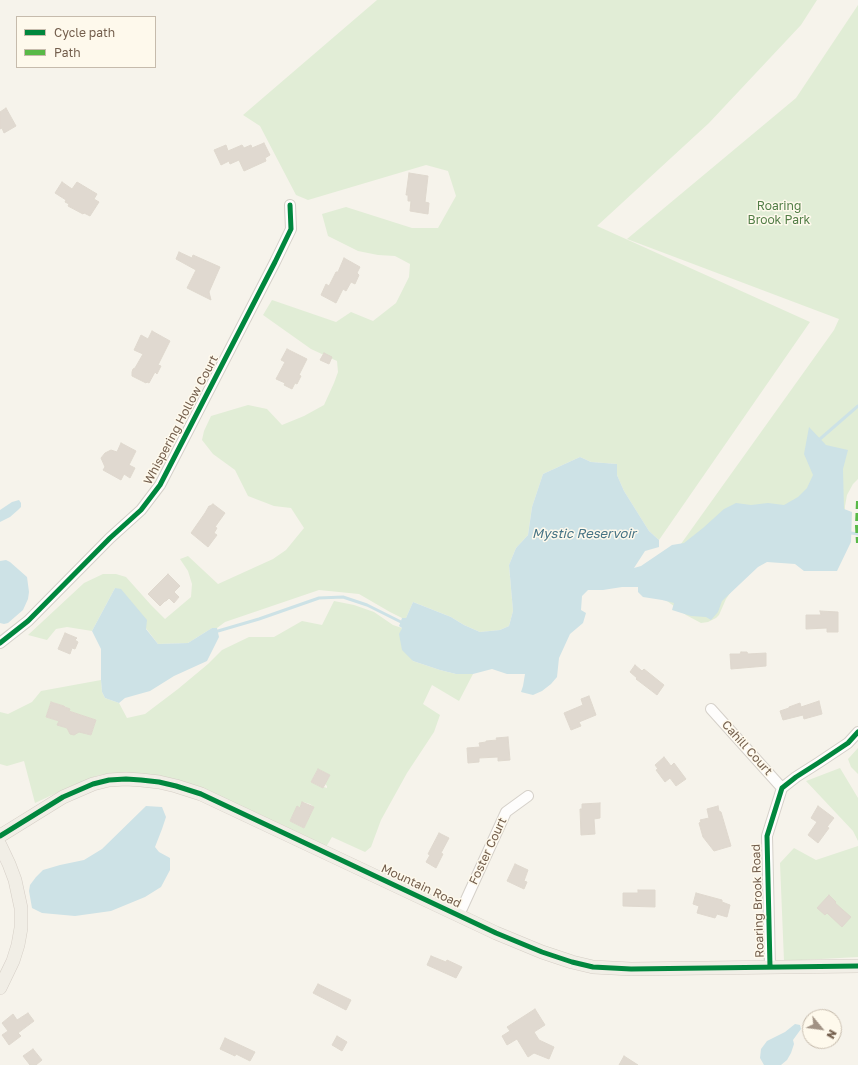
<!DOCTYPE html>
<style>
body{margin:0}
#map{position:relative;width:858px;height:1065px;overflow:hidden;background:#f6f3eb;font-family:"Golos Text",sans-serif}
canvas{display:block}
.legend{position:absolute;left:16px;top:16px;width:140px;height:52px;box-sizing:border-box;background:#fef9ec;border:1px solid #c6bbac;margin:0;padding:5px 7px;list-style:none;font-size:12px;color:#735e4c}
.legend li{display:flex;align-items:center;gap:8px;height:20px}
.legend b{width:20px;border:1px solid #c6bbac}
.north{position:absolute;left:802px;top:1009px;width:40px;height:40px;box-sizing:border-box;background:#fef9ec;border:1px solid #c6bbac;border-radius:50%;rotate:119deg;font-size:11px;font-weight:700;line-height:16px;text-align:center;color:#735e4c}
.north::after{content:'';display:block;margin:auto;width:14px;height:18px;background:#a19284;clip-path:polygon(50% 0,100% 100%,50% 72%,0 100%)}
</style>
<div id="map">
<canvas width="858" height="1065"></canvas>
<ul class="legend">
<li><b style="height:5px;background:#00873e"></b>Cycle path</li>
<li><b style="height:5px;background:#58b947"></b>Path</li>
</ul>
<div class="north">N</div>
</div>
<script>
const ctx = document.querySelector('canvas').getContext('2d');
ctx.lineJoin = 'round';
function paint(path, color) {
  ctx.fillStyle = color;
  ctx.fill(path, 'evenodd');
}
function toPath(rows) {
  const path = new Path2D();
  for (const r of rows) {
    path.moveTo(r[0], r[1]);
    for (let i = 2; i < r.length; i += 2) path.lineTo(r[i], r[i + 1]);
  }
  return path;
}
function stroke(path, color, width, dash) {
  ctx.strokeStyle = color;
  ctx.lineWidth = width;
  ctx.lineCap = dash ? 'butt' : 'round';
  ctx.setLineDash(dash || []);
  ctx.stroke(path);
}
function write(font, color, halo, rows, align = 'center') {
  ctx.font = font + ' "Golos Text",sans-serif';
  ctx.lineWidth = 3;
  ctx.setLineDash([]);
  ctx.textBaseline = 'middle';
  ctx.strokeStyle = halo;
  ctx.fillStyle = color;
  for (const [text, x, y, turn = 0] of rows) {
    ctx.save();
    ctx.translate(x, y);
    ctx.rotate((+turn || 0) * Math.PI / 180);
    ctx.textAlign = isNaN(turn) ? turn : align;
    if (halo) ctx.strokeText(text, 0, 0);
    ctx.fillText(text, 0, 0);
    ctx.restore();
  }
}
const green = toPath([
 [377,0,817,0,801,25,709,123,597,226,810,322,659,540,649,531,624,491,617,475,617,464,591,462,580,457,543,474,532,507,528,535,516,548,509,565,513,611,509,626,500,630,480,632,464,625,451,617,413,602,406,618,402,618,390,612,359,594,319,590,225,622,217,628,212,628,188,643,158,644,115,588,92,631,67,627,56,629,47,640,28,635,84,583,103,574,116,574,126,577,151,605,165,619,191,597,192,584,188,571,180,559,188,556,218,584,273,559,286,550,304,528,291,508,274,506,248,496,235,470,213,454,202,440,204,431,211,416,248,405,267,409,282,425,304,416,324,405,334,383,338,372,337,361,311,349,263,315,272,300,336,322,351,312,373,321,396,303,409,277,410,264,395,256,378,255,358,251,328,236,322,214,346,207,412,228,438,228,456,196,448,171,426,165,308,200,296,195,260,126,243,115],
 [858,5,858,479,853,484,847,495,845,506,845,526,767,555,740,578,726,599,719,615,716,618,708,622,701,623,686,615,667,601,648,590,834,330,839,319,627,239,796,98],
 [334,601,354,605,374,612,393,625,402,628,401,631,413,661,440,670,456,674,473,674,459,701,432,685,423,704,440,715,434,732,407,773,381,820,371,847,365,852,332,837,326,847,217,795,118,773,99,775,67,788,35,803,24,761,7,766,0,764,0,712,8,714,32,702,41,691,101,680,102,692,105,698,119,703,127,718,145,714,178,689,208,664,222,650,249,637,274,637,302,621,322,625],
 [51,702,64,706,69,709,69,711,96,720,91,735,58,725,59,721,46,717],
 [318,769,330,775,325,784,327,786,327,788,324,787,323,788,311,782],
 [303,802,310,804,314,807,304,828,290,821,297,807,300,808],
 [858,748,858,774,851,767,848,759],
 [840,768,858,798,858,841,853,831,806,781],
 [858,846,858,957,784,961,780,863,794,848,816,860]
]);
const water = toPath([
 [809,427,826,445,848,450,843,469,844,509,852,512,851,542,837,571,804,571,795,564,767,562,758,567,722,601,718,612,711,620,706,617,691,616,672,610,674,603,662,600,643,597,638,592,638,587,622,587,603,590,588,590,582,596,581,610,586,613,583,623,570,634,559,658,557,677,551,684,542,691,533,695,521,692,523,686,525,674,507,674,492,669,473,674,456,674,440,670,413,661,402,650,399,634,402,628,399,626,402,618,406,618,413,602,451,617,464,625,480,632,500,630,509,626,513,611,509,565,516,548,528,535,532,507,543,474,580,457,591,462,617,464,617,475,624,491,649,531,659,540,659,547,645,551,634,568,641,566,672,545,684,543,703,528,724,509,736,503,751,505,768,503,784,505,798,497,807,488,813,475,804,454],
 [19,500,21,503,21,507,18,510,10,517,0,522,0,510,12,502],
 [6,560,10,562,27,577,29,592,28,599,23,610,8,623,4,624,0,623,0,561],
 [115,588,121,589,147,620,146,629,158,644,188,643,212,628,217,628,219,637,207,661,174,676,150,691,125,698,119,703,105,698,102,692,101,680,101,649,92,631],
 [146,806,162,807,166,817,162,829,155,847,159,852,170,858,170,870,161,887,145,897,111,911,75,916,42,913,32,908,29,891,30,885,36,877,43,870,60,865,84,860,102,849],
 [795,1024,800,1025,801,1029,793,1040,794,1044,791,1053,787,1060,781,1065,764,1065,760,1058,761,1049,767,1041,785,1032]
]);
const stream = toPath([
 [820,439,858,406],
 [851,533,858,534],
 [218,631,259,619,319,598,343,597,367,605,401,622]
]);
const building = toPath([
 [6,108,16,126,4,133,2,128,0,129,0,112,6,108],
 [264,143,270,155,265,158,266,161,244,171,239,160,230,164,229,161,221,165,214,150,226,145,228,151,242,145,244,148,251,145,252,148,264,143],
 [409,173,428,176,425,202,429,203,428,214,410,211,411,201,408,201,408,195,406,195,409,173],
 [62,182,72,189,77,182,97,194,94,199,99,202,90,216,84,213,83,214,68,206,69,204,65,202,66,200,55,193,62,182],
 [179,252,192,258,193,255,220,267,209,292,211,300,187,288,196,270,176,259,179,252],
 [344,258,360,267,357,273,359,275,355,284,351,282,346,291,343,289,336,303,321,295,326,284,329,286,336,272,338,272,344,258],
 [152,331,170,341,158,365,161,366,157,374,155,372,149,383,147,382,146,383,132,376,132,372,133,369,135,368,143,354,134,350,135,348,141,335,148,339,152,331],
 [287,349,307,359,299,375,301,376,297,384,295,383,292,389,284,385,285,383,276,379,285,362,281,360,287,349],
 [324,353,332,357,329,364,320,360,324,353],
 [121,443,136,451,129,465,135,468,130,478,124,474,121,480,103,470,105,467,101,458,105,453,111,450,117,452,121,443],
 [213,504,225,513,215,527,217,528,214,533,217,535,208,547,191,533,205,513,209,506,210,506,213,504],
 [168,574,180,586,174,592,179,597,174,603,169,598,166,601,165,601,160,606,148,594,168,574],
 [820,611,838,612,838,632,827,632,827,628,806,629,806,615,821,615,820,611],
 [65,633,77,638,75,640,78,642,75,649,72,648,70,654,58,649,65,633],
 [741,652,747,652,748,654,766,653,766,666,731,669,730,654,740,654,741,652],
 [635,665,642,671,644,669,664,685,657,695,636,679,637,678,630,672,635,665],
 [589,696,596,715,579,722,581,726,571,730,564,713,583,705,581,699,589,696],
 [819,701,822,714,804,719,803,715,783,720,780,711,789,708,789,707,800,703,801,707,819,701],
 [51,702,64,706,65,707,70,709,69,711,96,720,91,735,79,732,74,735,70,734,67,728,57,725,59,721,46,717,51,702],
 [508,737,510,760,498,761,498,757,479,758,479,762,468,763,467,748,480,747,479,743,486,742,486,741,497,740,496,738,508,737],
 [664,757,671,766,674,763,686,779,676,786,670,778,665,782,656,770,658,769,655,765,664,757],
 [318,769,330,775,323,788,311,782,318,769],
 [302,802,314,807,304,828,290,821,297,806,300,808,302,802],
 [600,803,600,818,594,819,595,834,581,835,580,809,582,809,582,804,600,803],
 [718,806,719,811,721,812,731,846,714,851,703,837,699,823,701,822,700,820,709,818,707,809,718,806],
 [818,806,834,818,827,827,829,828,818,843,808,835,817,822,811,818,818,806],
 [439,833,449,838,441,853,443,854,436,868,426,862,430,855,428,854,439,833],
 [515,864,528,870,524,881,527,882,524,889,507,881,515,864],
 [638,890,655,890,655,907,623,906,623,893,638,893,638,890],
 [696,893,722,900,722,902,730,905,727,917,717,914,715,918,697,913,699,906,693,904,696,893],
 [829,895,836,902,835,903,851,917,842,927,827,913,825,915,817,908,829,895],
 [431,956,446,962,447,960,462,967,456,978,427,965,431,956],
 [318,984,351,1000,346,1010,313,993,318,984],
 [535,1009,545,1025,534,1032,539,1040,554,1047,549,1059,534,1053,528,1057,517,1039,507,1045,502,1036,510,1031,507,1027,535,1009],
 [28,1013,34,1021,18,1033,21,1036,9,1045,2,1035,8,1031,2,1023,13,1014,17,1020,28,1013],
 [337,1036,347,1042,342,1051,332,1045,337,1036],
 [225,1038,255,1052,250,1061,236,1054,235,1056,220,1049,225,1038],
 [33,1049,42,1060,36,1065,30,1065,23,1056,33,1049],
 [624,1056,638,1065,619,1065,624,1056]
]);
const minor = toPath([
 [0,643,28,621,110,538,141,510,160,485,275,262,291,229,290,205],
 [711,709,782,788],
 [459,915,506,812,528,796],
 [770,967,767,836,782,788,796,777,818,763,848,743,858,732]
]);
const major = toPath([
 [0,836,63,797,93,784,109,780,126,779,141,780,159,782,176,786,201,794,496,933,542,952,572,962,593,967,631,969,858,966],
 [0,845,9,864,15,880,21,908,21,928,18,945,13,961,0,988]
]);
const quiet = toPath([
 [858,501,857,526,858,543]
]);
const cycleway = toPath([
 [0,643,28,621,110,538,141,510,160,485,275,262,291,229,290,205],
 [0,836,63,797,93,784,109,780,126,779,141,780,159,782,176,786,201,794,496,933,542,952,572,962,593,967,631,969,858,966],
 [770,967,767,836,782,788,796,777,818,763,848,743,858,732]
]);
const parkNames = [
 ["Roaring",779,206],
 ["Brook Park",779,220]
];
const streetNames = [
 ["Whispering Hollow Court",181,420,-62],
 ["Cahill Court",747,748,48],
 ["Foster Court",488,851,-65],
 ["Mountain Road",421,886,25],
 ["Roaring Brook Road",758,901,-92]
];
const waterNames = [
 ["Mystic Reservoir",584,534]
];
paint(green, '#e1edd6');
paint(water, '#cde2e6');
stroke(stream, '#cde2e6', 3);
paint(building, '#e0d9d0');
stroke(building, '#dfd8ce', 1);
stroke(minor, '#d5d0c9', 12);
stroke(major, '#d5cec6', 14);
stroke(minor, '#fefdfc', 10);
stroke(major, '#f1eee6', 13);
stroke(quiet, '#58b947', 4, [8, 4]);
stroke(cycleway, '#00873e', 5);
write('12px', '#527e47', '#fef9ec', parkNames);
write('12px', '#735e4c', '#fef9ec', streetNames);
write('italic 13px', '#477485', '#fef9ec', waterNames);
</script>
